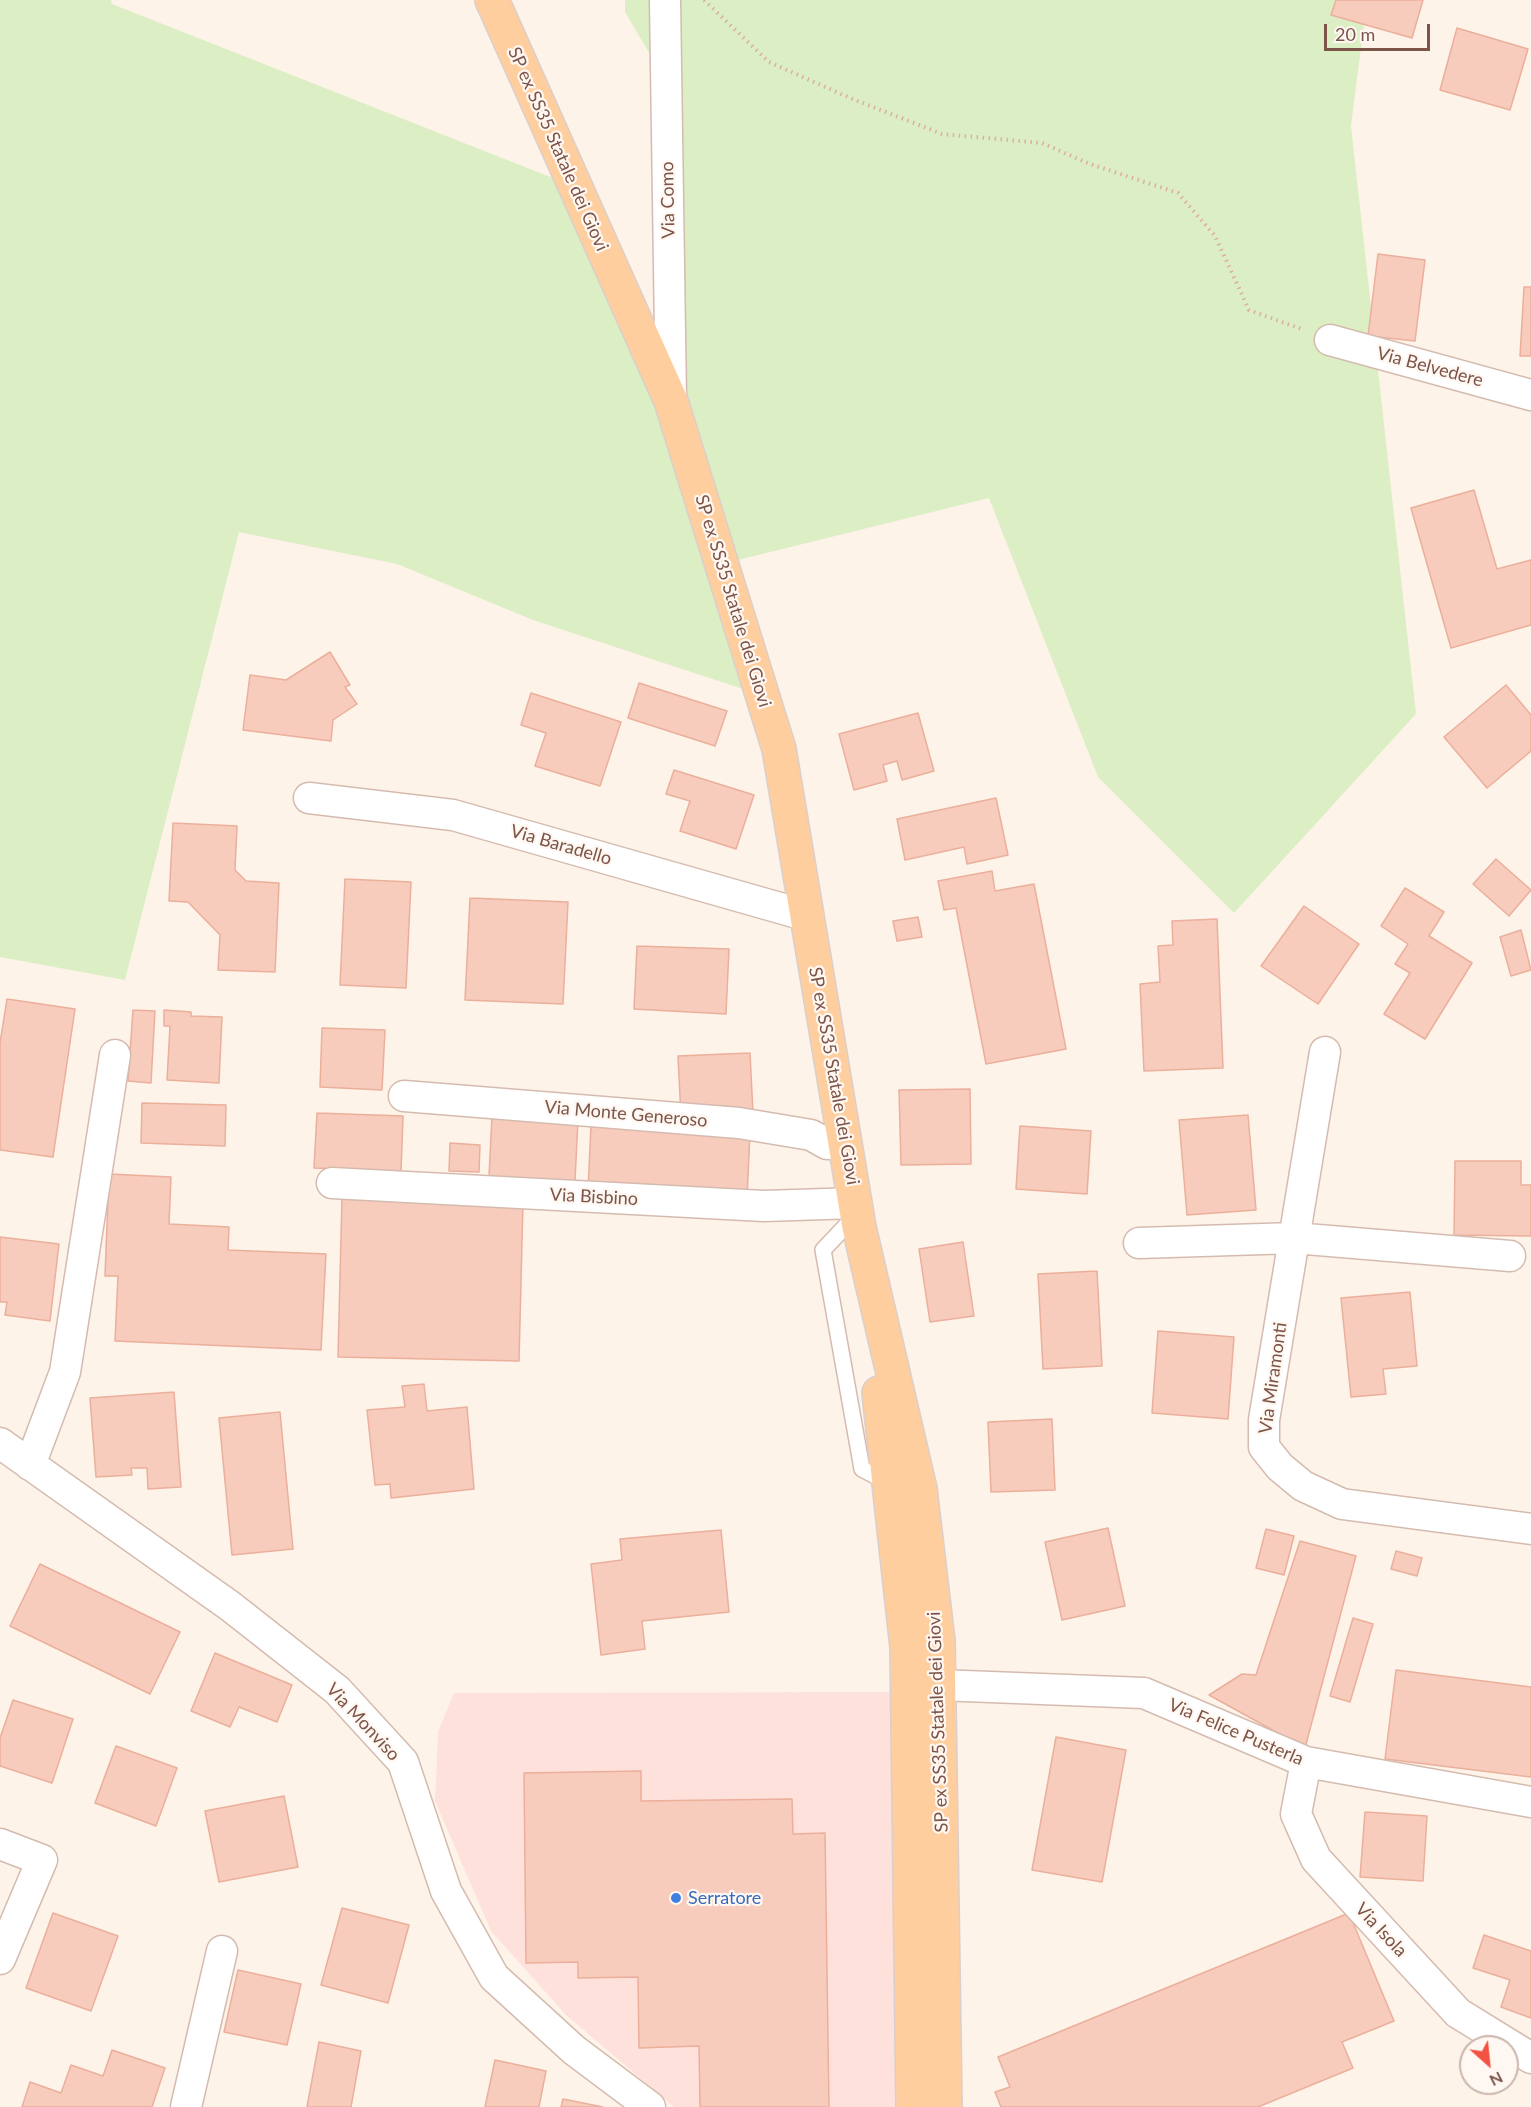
<!DOCTYPE html>
<style>
body{margin:0}
#map{position:relative;width:1531px;height:2107px;overflow:hidden;background:#fef3e8;font-family:Lato,sans-serif}
canvas{display:block}
.north{position:absolute;left:1459px;top:2035px;width:60px;height:60px;box-sizing:border-box;background:#fff7f1;border:2px solid #cbb6ad;border-radius:50%;rotate:153deg;font-size:16px;font-weight:700;line-height:24px;text-align:center;color:#7c5448}
.north::after{content:'';display:block;margin:auto;width:21px;height:27px;background:#f35242;clip-path:polygon(50% 0,100% 100%,50% 72%,0 100%)}
.scale{position:absolute;left:1324px;top:24px;width:106px;height:27px;box-sizing:border-box;border:3px solid #7c5448;border-top:0;padding-left:8px;font-size:18px;line-height:21px;white-space:nowrap;color:#7c5448;-webkit-text-stroke:4px #fff7f1;paint-order:stroke}
</style>
<div id="map">
<canvas width="1531" height="2107"></canvas>
<div class="north">N</div>
<div class="scale">20 m</div>
</div>
<script>
const ctx = document.querySelector('canvas').getContext('2d');
ctx.lineJoin = 'round';
function paint(path, color) {
  ctx.fillStyle = color;
  ctx.fill(path, 'evenodd');
}
function toPath(rows) {
  const path = new Path2D();
  for (const r of rows) {
    path.moveTo(r[0], r[1]);
    for (let i = 2; i < r.length; i += 2) path.lineTo(r[i], r[i + 1]);
  }
  return path;
}
function stroke(path, color, width, dash) {
  ctx.strokeStyle = color;
  ctx.lineWidth = width;
  ctx.lineCap = dash ? 'butt' : 'round';
  ctx.setLineDash(dash || []);
  ctx.stroke(path);
}
function write(font, color, halo, rows, align = 'center') {
  ctx.font = font + ' Lato,sans-serif';
  ctx.lineWidth = 4.5;
  ctx.setLineDash([]);
  ctx.textBaseline = 'middle';
  ctx.strokeStyle = halo;
  ctx.fillStyle = color;
  for (const [text, x, y, turn = 0] of rows) {
    ctx.save();
    ctx.translate(x, y);
    ctx.rotate((+turn || 0) * Math.PI / 180);
    ctx.textAlign = isNaN(turn) ? turn : align;
    if (halo) ctx.strokeText(text, 0, 0);
    ctx.fillText(text, 0, 0);
    ctx.restore();
  }
}
const commercial = toPath([
 [895,1692,903,2107,674,2107,566,2015,491,1931,435,1801,438,1732,454,1693]
]);
const green = toPath([
 [0,0,111,0,112,4,573,186,654,364,664,78,625,12,625,0,1367,0,1351,126,1416,714,1234,913,1098,777,989,498,738,560,746,690,533,620,397,564,239,532,125,980,0,957]
]);
const building = toPath([
 [1336,0,1423,0,1412,38,1331,15,1336,0],
 [1457,28,1528,49,1510,110,1440,90,1457,28],
 [1378,254,1425,260,1415,341,1368,336,1378,254],
 [1524,287,1531,287,1531,356,1520,356,1524,287],
 [1474,490,1497,569,1531,560,1531,625,1451,648,1411,508,1474,490],
 [330,652,350,685,345,687,357,704,333,720,331,741,243,730,250,675,286,680,330,652],
 [639,683,727,711,715,746,628,718,639,683],
 [1506,685,1531,715,1531,751,1487,788,1444,737,1506,685],
 [531,693,621,722,600,786,535,766,546,733,521,725,531,693],
 [918,713,934,771,902,780,897,761,883,765,887,781,854,790,839,734,918,713],
 [674,770,754,795,736,849,680,831,690,801,666,794,674,770],
 [996,798,1008,855,967,864,964,847,905,860,897,819,996,798],
 [173,823,237,826,235,870,246,881,279,883,275,972,218,970,220,935,188,902,169,901,173,823],
 [1496,859,1531,890,1509,916,1473,884,1496,859],
 [992,871,995,891,1034,884,1066,1049,986,1064,956,908,944,910,938,881,992,871],
 [345,879,411,882,406,988,340,985,345,879],
 [1405,888,1444,912,1429,936,1472,963,1425,1039,1384,1014,1410,973,1395,964,1408,944,1381,926,1405,888],
 [470,898,568,902,563,1004,465,1000,470,898],
 [1304,906,1359,944,1318,1004,1261,966,1304,906],
 [918,917,922,937,897,941,893,921,918,917],
 [1217,919,1223,1068,1144,1071,1140,984,1160,982,1158,946,1173,945,1172,921,1217,919],
 [1521,930,1531,970,1511,976,1500,937,1521,930],
 [637,946,729,949,726,1014,634,1009,637,946],
 [7,999,75,1009,53,1157,0,1150,0,1043,7,999],
 [133,1010,155,1011,151,1083,128,1081,133,1010],
 [164,1010,191,1012,191,1016,222,1017,219,1083,167,1080,170,1026,164,1026,164,1010],
 [322,1028,385,1030,382,1090,320,1087,322,1028],
 [750,1053,753,1113,681,1117,678,1056,750,1053],
 [970,1089,971,1164,901,1165,899,1090,970,1089],
 [142,1103,226,1105,225,1146,141,1143,142,1103],
 [317,1113,403,1116,401,1171,314,1168,317,1113],
 [492,1115,578,1119,575,1181,489,1177,492,1115],
 [1248,1115,1256,1210,1187,1215,1179,1120,1248,1115],
 [591,1125,750,1132,747,1198,588,1191,591,1125],
 [1020,1126,1091,1131,1087,1194,1016,1189,1020,1126],
 [450,1143,480,1145,479,1172,449,1171,450,1143],
 [1455,1161,1521,1161,1521,1185,1531,1185,1531,1236,1454,1235,1455,1161],
 [109,1174,171,1177,169,1224,229,1227,228,1250,326,1254,321,1350,115,1341,118,1276,105,1276,109,1174],
 [342,1198,523,1202,519,1361,338,1357,342,1198],
 [0,1237,59,1244,50,1321,5,1315,7,1302,0,1302,0,1237],
 [963,1242,974,1316,930,1322,919,1249,963,1242],
 [1097,1271,1102,1366,1043,1369,1038,1274,1097,1271],
 [1410,1292,1417,1366,1383,1369,1386,1394,1351,1397,1341,1298,1410,1292],
 [1158,1331,1234,1337,1228,1419,1152,1413,1158,1331],
 [424,1384,427,1411,467,1407,474,1489,391,1498,390,1484,375,1485,367,1410,405,1407,402,1386,424,1384],
 [174,1392,181,1487,148,1489,147,1468,131,1468,132,1475,96,1477,90,1398,174,1392],
 [280,1412,293,1549,232,1555,219,1418,280,1412],
 [1052,1419,1055,1490,991,1492,988,1422,1052,1419],
 [1108,1528,1125,1606,1062,1620,1045,1542,1108,1528],
 [1266,1529,1294,1536,1284,1575,1256,1568,1266,1529],
 [721,1530,729,1612,642,1621,645,1649,601,1655,591,1564,622,1560,620,1539,721,1530],
 [1300,1541,1356,1556,1305,1748,1209,1695,1242,1674,1256,1675,1300,1541],
 [1396,1551,1422,1558,1417,1576,1391,1569,1396,1551],
 [40,1564,180,1632,150,1694,10,1626,40,1564],
 [1353,1618,1373,1624,1350,1702,1330,1696,1353,1618],
 [215,1653,292,1685,277,1722,239,1707,230,1727,191,1711,215,1653],
 [1396,1670,1531,1687,1531,1777,1385,1759,1396,1670],
 [13,1700,73,1719,52,1783,0,1766,0,1738,13,1700],
 [1056,1737,1126,1750,1102,1882,1032,1870,1056,1737],
 [116,1746,177,1768,156,1826,95,1803,116,1746],
 [641,1771,641,1801,792,1799,793,1834,825,1833,829,2107,700,2107,699,2046,639,2048,638,1977,578,1978,578,1962,526,1963,524,1773,641,1771],
 [284,1796,298,1867,219,1882,205,1811,284,1796],
 [1365,1812,1427,1816,1423,1881,1360,1877,1365,1812],
 [342,1908,409,1925,388,2003,321,1985,342,1908],
 [53,1913,118,1936,91,2011,26,1988,53,1913],
 [1349,1913,1394,2021,1342,2042,1353,2068,1258,2107,1001,2107,995,2092,1010,2087,998,2057,1349,1913],
 [1484,1935,1531,1951,1531,2018,1501,2007,1510,1980,1473,1968,1484,1935],
 [238,1970,301,1984,287,2045,224,2032,238,1970],
 [319,2042,361,2051,351,2107,307,2107,319,2042],
 [112,2050,165,2068,152,2107,22,2107,30,2082,61,2093,71,2065,103,2076,112,2050],
 [495,2060,546,2071,539,2107,485,2107,495,2060],
 [563,2099,603,2107,561,2107,563,2099]
]);
const path = toPath([
 [704,0,769,62,850,98,942,134,1042,143,1090,164,1178,193,1215,236,1249,310,1301,329]
]);
const lane = toPath([
 [855,1216,823,1250,862,1469,889,1483]
]);
const street = toPath([
 [665,0,671,399],
 [1330,340,1531,395],
 [309,798,453,815,808,916],
 [1325,1052,1264,1420,1264,1447,1280,1467,1303,1486,1342,1504,1531,1529],
 [404,1096,739,1123,811,1135,827,1144,845,1143],
 [332,1183,764,1206,856,1203],
 [1139,1243,1294,1238,1510,1256],
 [0,1443,230,1606,337,1690,403,1762,446,1891,494,1977,574,2050,650,2107],
 [30,1465,65,1372,115,1055],
 [939,1685,1144,1693,1306,1762,1531,1802],
 [1306,1762,1296,1814,1316,1859,1458,2013,1531,2058],
 [0,1844,42,1860,0,1959],
 [186,2107,222,1951]
]);
const primary = toPath([
 [492,0,671,401,779,749,859,1227,920,1489,938,1641,945,2107],
 [879,1393,907,1647,913,2107]
]);
const markers = [
 [676,1898,6,"#3f7fe0"]
];
const streetNames = [
 ["SP ex SS35 Statale dei Giovi",558,149,66],
 ["Via Como",668,200,-91],
 ["Via Belvedere",1430,367,15],
 ["SP ex SS35 Statale dei Giovi",733,601,73],
 ["Via Baradello",561,845,16],
 ["SP ex SS35 Statale dei Giovi",834,1076,80],
 ["Via Monte Generoso",626,1114,5],
 ["Via Bisbino",594,1197,3],
 ["Via Miramonti",1273,1378,-82],
 ["Via Monviso",363,1722,47],
 ["SP ex SS35 Statale dei Giovi",938,1722,-92],
 ["Via Felice Pusterla",1236,1732,23],
 ["Via Isola",1381,1930,47]
];
const shopNames = [
 ["Serratore",688,1898]
];
paint(commercial, '#ffe1dc');
paint(green, '#dbeec4');
paint(building, '#f7ccbd');
stroke(building, '#ebaf9b', 1.5);
stroke(lane, '#d5bbaf', 18);
stroke(street, '#d5bbaf', 33);
stroke(primary, '#dacfcc', 36);
stroke(path, '#ddaf9f', 4, [1.5, 4.5]);
stroke(lane, '#fff', 15);
stroke(street, '#fff', 30);
stroke(primary, '#ffce9f', 33);
for (const [x, y, r, color] of markers) {
  const dot = new Path2D();
  dot.arc(x, y, r, 0, 2 * Math.PI);
  ctx.fillStyle = color;
  ctx.fill(dot);
  stroke(dot, '#fff7f1', 2);
}
write('18px', '#7c5448', '#fff7f1', streetNames);
write('18px', '#366cbe', '#fff7f1', shopNames, 'left');
</script>
